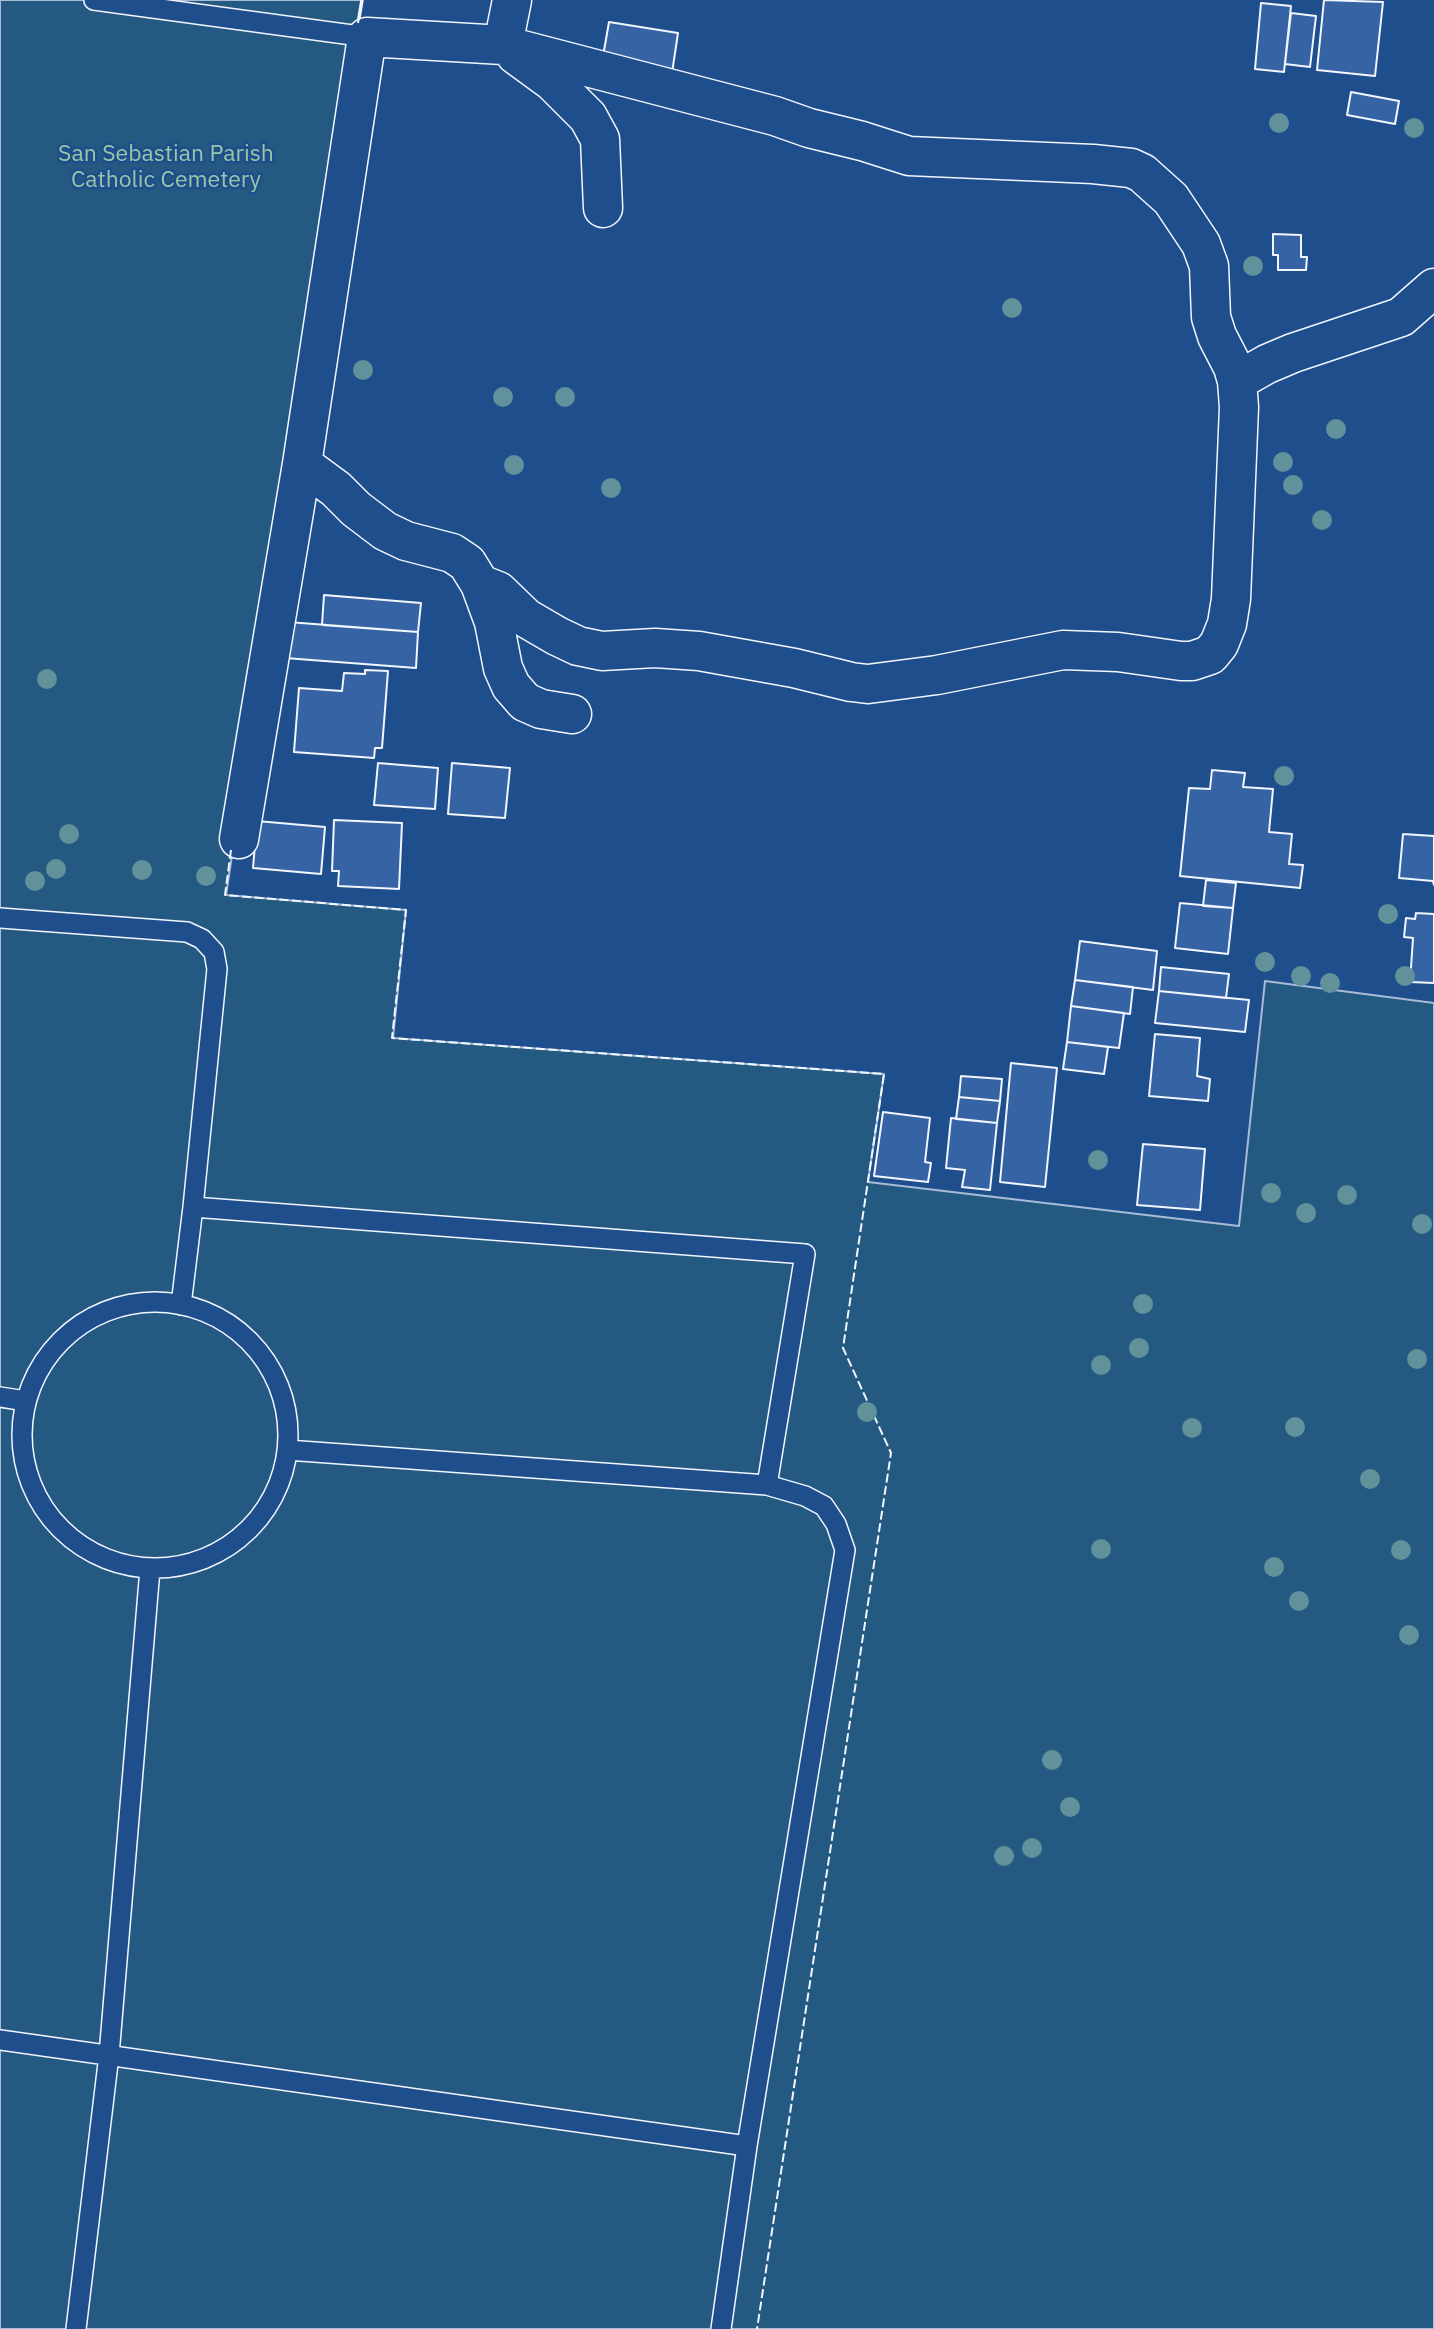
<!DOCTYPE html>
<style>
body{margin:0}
canvas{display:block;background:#1f4e8c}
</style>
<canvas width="1434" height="2329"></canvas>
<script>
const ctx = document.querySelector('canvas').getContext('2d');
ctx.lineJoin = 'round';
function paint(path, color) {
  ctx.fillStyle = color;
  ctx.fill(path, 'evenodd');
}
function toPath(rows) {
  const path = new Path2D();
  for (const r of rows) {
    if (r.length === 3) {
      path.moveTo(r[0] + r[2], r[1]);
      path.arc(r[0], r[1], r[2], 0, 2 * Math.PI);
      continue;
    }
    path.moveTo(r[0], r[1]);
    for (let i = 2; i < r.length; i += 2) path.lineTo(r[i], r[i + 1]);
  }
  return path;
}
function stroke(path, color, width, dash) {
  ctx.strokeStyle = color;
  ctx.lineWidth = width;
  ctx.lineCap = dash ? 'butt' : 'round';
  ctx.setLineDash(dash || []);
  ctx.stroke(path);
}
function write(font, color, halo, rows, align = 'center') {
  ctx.font = font + ' "IBM Plex Sans",sans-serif';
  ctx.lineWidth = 5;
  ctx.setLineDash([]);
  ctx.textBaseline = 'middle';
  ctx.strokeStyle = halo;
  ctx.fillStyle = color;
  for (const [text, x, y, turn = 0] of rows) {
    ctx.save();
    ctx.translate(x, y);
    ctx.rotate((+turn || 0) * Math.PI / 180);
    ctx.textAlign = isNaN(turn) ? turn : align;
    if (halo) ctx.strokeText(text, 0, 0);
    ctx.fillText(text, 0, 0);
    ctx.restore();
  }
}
const green = toPath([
 [0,0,362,0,226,895,406,910,393,1038,884,1074,868,1182,1239,1226,1265,981,1434,1003,1434,2329,0,2329,0,0]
]);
const building = toPath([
 [1324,0,1383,2,1375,76,1317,70,1324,0],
 [1261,3,1291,6,1284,72,1255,69,1261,3],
 [1291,13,1316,16,1310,67,1285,64,1291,13],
 [609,22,678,33,672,73,602,62,609,22],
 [1351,92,1399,101,1395,124,1347,115,1351,92],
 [1273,234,1301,235,1301,257,1307,257,1306,270,1278,270,1278,255,1273,255,1273,234],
 [324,595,421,603,418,632,322,625,324,595],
 [288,622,418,632,416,668,285,658,288,622],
 [365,670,388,671,382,748,375,748,374,758,294,752,299,688,342,691,344,673,365,674,365,670],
 [378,763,438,768,435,809,374,805,378,763],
 [452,763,510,768,505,818,448,814,452,763],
 [1212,770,1245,773,1243,787,1273,789,1269,832,1292,834,1289,864,1303,865,1300,888,1180,876,1189,788,1210,789,1212,770],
 [334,820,402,823,399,889,338,886,339,871,332,871,334,820],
 [257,821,325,827,321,874,253,868,257,821],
 [1403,834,1434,836,1434,885,1433,881,1399,878,1403,834],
 [1206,880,1236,883,1233,908,1203,906,1206,880],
 [1180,903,1233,908,1228,954,1175,948,1180,903],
 [1416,913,1434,914,1434,983,1410,982,1413,938,1404,937,1406,918,1415,919,1416,913],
 [1080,941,1157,951,1153,990,1075,980,1080,941],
 [1161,967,1229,974,1226,998,1159,991,1161,967],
 [1075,980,1133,987,1130,1014,1071,1006,1075,980],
 [1159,991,1249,1000,1245,1032,1155,1023,1159,991],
 [1071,1006,1124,1013,1119,1048,1067,1042,1071,1006],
 [1155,1034,1200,1038,1197,1076,1210,1079,1208,1101,1149,1096,1155,1034],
 [1067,1042,1108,1047,1104,1074,1063,1069,1067,1042],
 [1011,1063,1057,1068,1045,1187,1000,1182,1011,1063],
 [961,1076,1002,1079,1000,1101,959,1097,961,1076],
 [959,1097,1000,1101,997,1123,956,1119,959,1097],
 [883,1112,930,1118,925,1162,931,1163,928,1182,874,1176,883,1112],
 [951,1118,997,1123,990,1190,962,1187,965,1170,946,1168,951,1118],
 [1143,1144,1205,1149,1200,1210,1137,1205,1143,1144]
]);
const lane = toPath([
 [94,0,367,37],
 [0,918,187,932,202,939,214,952,217,969,193,1207,181,1305],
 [193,1207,805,1254,767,1485],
 [155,1435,133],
 [0,1397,26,1401],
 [287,1450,767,1485,805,1496,824,1506,836,1524,845,1550,747,2146,721,2329],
 [0,2040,747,2146],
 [76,2329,109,2055,150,1569]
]);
const street = toPath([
 [503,45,512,0],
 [516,55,553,82,588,117,600,139,603,208],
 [1237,381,1267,364,1293,353,1401,317,1434,288],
 [302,464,336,489,356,509,385,531,406,541,452,553,467,563,480,584,494,622,503,668,511,686,525,702,541,709,572,714],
 [239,839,302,464,367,37,503,45,775,116,809,128,862,141,909,156,1093,164,1131,168,1142,173,1171,199,1201,244,1209,266,1211,317,1217,336,1233,367,1237,381,1239,407,1231,599,1227,624,1219,644,1210,655,1192,661,1181,661,1118,652,1063,650,937,675,868,684,851,682,794,668,699,651,655,648,602,651,578,646,557,636,526,618,498,591,480,584]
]);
const fence = toPath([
 [358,23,362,0],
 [231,850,225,895,406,910,392,1038,884,1074,843,1348,891,1453,757,2329]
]);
const wall = toPath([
 [359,18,362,0]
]);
const trees = [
 [1279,123],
 [1414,128],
 [1253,266],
 [1012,308],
 [363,370],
 [503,397],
 [565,397],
 [1336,429],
 [1283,462],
 [514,465],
 [1293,485],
 [611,488],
 [1322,520],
 [47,679],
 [1284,776],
 [69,834],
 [56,869],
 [142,870],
 [206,876],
 [35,881],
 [1388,914],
 [1265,962],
 [1301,976],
 [1405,976],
 [1330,983],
 [1098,1160],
 [1271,1193],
 [1347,1195],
 [1306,1213],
 [1422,1224],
 [1143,1304],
 [1139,1348],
 [1417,1359],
 [1101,1365],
 [867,1412],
 [1295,1427],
 [1192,1428],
 [1370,1479],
 [1101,1549],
 [1401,1550],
 [1274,1567],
 [1299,1601],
 [1409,1635],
 [1052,1760],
 [1070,1807],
 [1032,1848],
 [1004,1856]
];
const parkNames = [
 ["San Sebastian Parish",166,154],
 ["Catholic Cemetery",166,180]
];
paint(green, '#245a82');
stroke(green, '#a8bbd7', 2);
paint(building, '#3563a3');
stroke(building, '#f2f6ff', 2);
stroke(lane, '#f2f6ff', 22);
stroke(street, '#f2f6ff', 41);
stroke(lane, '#1f4e8c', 19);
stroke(street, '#1f4e8c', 38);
stroke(fence, '#f2f6ff', 2, [9, 3.5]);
stroke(wall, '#f2f6ff', 3.5);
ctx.fillStyle = '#61919a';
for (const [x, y] of trees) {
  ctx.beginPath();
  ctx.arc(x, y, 10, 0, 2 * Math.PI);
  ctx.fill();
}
write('23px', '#97c8a6', '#1f4e8c', parkNames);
</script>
